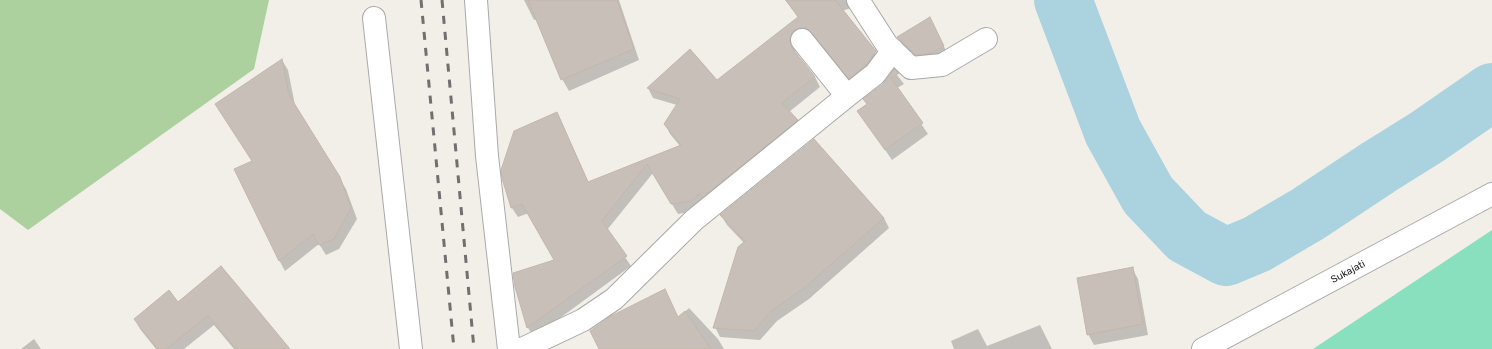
<!DOCTYPE html>
<style>
body{margin:0}
canvas{display:block;background:#f2efe9}
</style>
<canvas width="1492" height="349"></canvas>
<script>
const ctx = document.querySelector('canvas').getContext('2d');
ctx.lineJoin = 'round';
function paint(path, color) {
  ctx.fillStyle = color;
  ctx.fill(path, 'evenodd');
}
function toPath(rows) {
  const path = new Path2D();
  for (const r of rows) {
    path.moveTo(r[0], r[1]);
    for (let i = 2; i < r.length; i += 2) path.lineTo(r[i], r[i + 1]);
  }
  return path;
}
function stroke(path, color, width, dash) {
  ctx.strokeStyle = color;
  ctx.lineWidth = width;
  ctx.lineCap = dash ? 'butt' : 'round';
  ctx.setLineDash(dash || []);
  ctx.stroke(path);
}
function write(font, color, halo, rows, align = 'center') {
  ctx.font = font + ' Rubik,sans-serif';
  ctx.lineWidth = 4;
  ctx.setLineDash([]);
  ctx.textBaseline = 'middle';
  ctx.strokeStyle = halo;
  ctx.fillStyle = color;
  for (const [text, x, y, turn = 0] of rows) {
    ctx.save();
    ctx.translate(x, y);
    ctx.rotate((+turn || 0) * Math.PI / 180);
    ctx.textAlign = isNaN(turn) ? turn : align;
    if (halo) ctx.strokeText(text, 0, 0);
    ctx.fillText(text, 0, 0);
    ctx.restore();
  }
}
const forest = toPath([
 [0,0,269,0,254,69,28,230,0,209]
]);
const pitch = toPath([
 [1492,230,1492,349,1313,349]
]);
const shadow = toPath([
 [524,0,619,0,639,60,569,91,562,79,537,19,534,20],
 [785,0,856,0,851,8,842,11,875,52,881,62,855,88,818,42,813,38,795,46,795,52,815,77,820,87,789,112,797,120,803,130,697,211,678,214,653,173,607,230,631,266,534,337,528,328,516,287,556,260,529,213,518,217,512,208,503,178,557,113,589,183,680,146,670,134,665,124,677,105,653,98,648,88,717,81,799,18],
 [930,18,949,57,922,65,904,48,899,38],
 [282,60,288,70,295,105,346,189,357,219,339,249,326,255,319,244,285,271,279,260,253,162],
 [894,71,904,84,897,88,928,134,892,160,859,112,868,105],
 [721,215,884,218,889,228,809,299,777,321,760,340,720,337,715,327,744,243,727,225],
 [1132,268,1138,279,1148,335,1094,345,1088,334],
 [178,303,289,349,234,349,214,325,184,349,156,349,140,329,135,320],
 [689,308,718,339,724,349,601,349,678,318],
 [1040,325,1052,349,954,349,951,341,978,329,987,346],
 [34,339,41,349,21,349]
]);
const river = toPath([
 [1063,0,1113,132,1148,195,1187,236,1226,257,1257,244,1308,214,1379,167,1427,137,1492,92]
]);
const building = toPath([
 [528,0,617,0,634,49,561,80,528,0],
 [786,0,835,0,876,51,866,65,849,79,811,32,806,28,800,28,794,30,790,36,790,42,792,48,815,77,782,103,798,120,703,197,700,194,691,201,671,204,647,164,602,221,627,256,527,328,515,287,513,273,554,260,522,204,511,208,502,178,501,170,514,131,557,112,588,182,681,145,664,124,680,99,647,88,690,49,717,80,798,17,786,0],
 [930,17,944,46,932,53,916,55,897,37,930,17],
 [282,59,289,95,340,177,351,208,334,239,319,245,313,234,279,261,234,169,252,161,215,104,282,59],
 [894,69,899,73,891,78,923,123,885,150,857,111,867,104,863,99,883,84,894,69],
 [814,139,884,218,803,289,771,311,754,331,713,328,738,247,745,241,720,215,814,139],
 [221,266,247,297,290,349,236,349,208,316,166,349,157,349,134,319,169,290,178,302,221,266],
 [1133,267,1143,324,1087,335,1077,278,1133,267],
 [665,289,678,317,685,311,711,349,599,349,590,331,611,316,665,289]
]);
const street = toPath([
 [476,0,487,156,509,349],
 [858,0,887,45,911,68,942,65,986,39],
 [374,18,411,349],
 [802,40,847,96],
 [522,349,583,320,614,299,694,220,847,96,875,74,893,50],
 [1203,349,1492,194]
]);
const rail = toPath([
 [421,0,454,349],
 [442,0,474,349]
]);
const streetNames = [
 ["Sukajati",1348,272,-28]
];
paint(forest, '#add19e');
paint(pitch, '#88e0be');
paint(shadow, '#0003');
stroke(river, '#aad3df', 58);
paint(building, '#c7bfb8');
stroke(building, '#c4b6ab', 1);
stroke(street, '#a9a9a9', 24);
stroke(street, '#fff', 22);
stroke(rail, '#707070', 3, [8, 8]);
write('10px', '#222', '#fff', streetNames);
</script>
